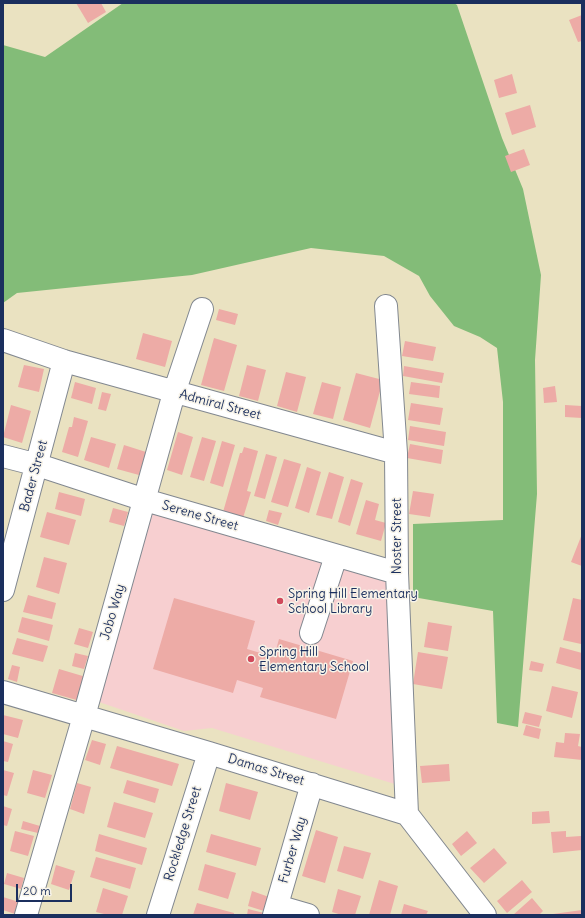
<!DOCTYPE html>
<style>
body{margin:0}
#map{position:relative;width:585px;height:918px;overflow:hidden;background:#eae2c1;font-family:Delius,sans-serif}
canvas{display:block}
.frame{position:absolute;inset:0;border:4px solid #1b2f5e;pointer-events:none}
.scale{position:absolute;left:16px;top:884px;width:56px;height:18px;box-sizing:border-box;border:2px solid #1b2f5e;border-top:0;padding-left:5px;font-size:12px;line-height:14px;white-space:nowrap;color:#1b2f5e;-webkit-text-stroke:3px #f7f3e8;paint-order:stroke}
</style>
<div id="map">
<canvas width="585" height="918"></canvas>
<div class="frame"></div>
<div class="scale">20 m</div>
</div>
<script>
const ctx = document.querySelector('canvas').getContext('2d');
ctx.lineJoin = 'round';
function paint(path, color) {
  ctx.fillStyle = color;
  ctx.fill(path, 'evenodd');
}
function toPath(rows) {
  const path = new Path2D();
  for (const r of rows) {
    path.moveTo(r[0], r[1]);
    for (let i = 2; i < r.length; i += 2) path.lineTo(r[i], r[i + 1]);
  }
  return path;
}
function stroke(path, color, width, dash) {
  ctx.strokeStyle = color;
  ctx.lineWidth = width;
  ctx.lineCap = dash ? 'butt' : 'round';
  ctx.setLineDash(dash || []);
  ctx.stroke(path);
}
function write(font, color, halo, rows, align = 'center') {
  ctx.font = font + ' Delius,sans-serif';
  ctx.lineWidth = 3;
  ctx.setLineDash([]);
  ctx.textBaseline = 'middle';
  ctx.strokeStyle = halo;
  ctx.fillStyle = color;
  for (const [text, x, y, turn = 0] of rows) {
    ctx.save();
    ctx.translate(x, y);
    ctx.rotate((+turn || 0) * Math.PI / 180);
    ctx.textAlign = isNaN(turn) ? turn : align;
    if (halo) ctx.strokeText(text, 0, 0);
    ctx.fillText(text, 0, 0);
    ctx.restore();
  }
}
const built = toPath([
 [152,510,389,580,398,785,212,728,184,731,96,701]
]);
const forest = toPath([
 [123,3,454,3,457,5,502,138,523,189,541,275,535,360,537,494,518,727,497,723,493,611,413,597,413,524,503,520,503,402,497,348,480,337,454,326,430,296,419,276,384,256,311,248,192,275,17,293,3,303,3,45,45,57]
]);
const building = toPath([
 [76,3,101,3,106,12,88,23],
 [582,15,582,41,578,42,569,20],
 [512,74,517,93,499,98,494,80],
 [530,105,536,127,512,135,505,113],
 [524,149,530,165,511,172,505,156],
 [219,309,238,314,235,325,216,320],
 [143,333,172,341,165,367,136,359],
 [214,338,237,345,224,391,201,385],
 [405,341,436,347,433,361,402,356],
 [24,365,44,369,39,392,18,387],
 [247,365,266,370,258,401,239,396],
 [404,366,444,373,442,383,403,376],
 [286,372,306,377,297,412,277,406],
 [356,373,383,380,370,428,343,420],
 [75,382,96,388,92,404,71,398],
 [322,382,341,387,333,419,313,414],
 [411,382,440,386,439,398,409,394],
 [555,386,557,402,544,403,543,388],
 [102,392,111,394,106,411,98,409],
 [411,403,443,408,440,425,408,420],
 [11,405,31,411,22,443,3,437],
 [565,405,582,406,582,418,565,417],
 [74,417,88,421,78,457,62,452,69,427,72,427],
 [410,426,446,432,444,446,408,440],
 [178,432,193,437,182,475,167,470],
 [91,437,116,444,109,468,84,460],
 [202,437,216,441,204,481,190,477],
 [222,441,235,445,223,487,210,483],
 [410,444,443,450,441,464,407,458],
 [124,445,146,452,139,475,117,469],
 [244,447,258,451,247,491,251,492,243,518,223,512,240,453,242,453],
 [266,454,277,457,265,499,254,496],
 [284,459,301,464,288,507,271,502],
 [307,467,321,472,309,513,295,508],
 [329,472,344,477,332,519,316,515],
 [351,479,363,483,350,526,338,522],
 [413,491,434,494,430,517,409,514],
 [59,492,85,499,81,516,55,509],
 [366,500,379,504,375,520,386,523,381,541,356,534],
 [113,508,128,512,124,526,109,522],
 [269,510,282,513,278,525,266,521],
 [47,512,76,520,69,545,40,537],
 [582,534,582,566,571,562],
 [44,557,67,563,59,594,36,587],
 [28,595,56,603,52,619,23,612],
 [174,598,255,621,247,649,274,657,279,639,353,661,336,719,260,697,263,688,237,680,233,693,153,669],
 [573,598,582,600,581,644,563,640],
 [22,617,53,625,49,641,18,632],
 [428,622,452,626,448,651,424,647],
 [79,628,93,632,88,648,74,644],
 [17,638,48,646,43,662,12,654],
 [560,647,582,653,581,670,556,663],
 [418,652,448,657,442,689,413,684],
 [75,653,88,656,84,669,72,666],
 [531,661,544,664,542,672,529,670],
 [12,665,20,667,17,682,8,679],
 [59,669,86,677,80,701,52,693],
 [552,686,578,692,572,718,546,711],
 [525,712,542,716,539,727,522,723],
 [3,715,23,720,18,738,3,734],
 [526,725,541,729,539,739,523,735],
 [565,733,580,734,578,746,582,747,582,760,554,757,556,742,564,743],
 [92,740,106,744,100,765,85,760],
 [3,741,13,744,8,762,3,761],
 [117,746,179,764,172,786,110,768],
 [449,764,450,781,422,783,420,766],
 [3,770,14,773,7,796,3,795],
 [33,770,52,775,45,798,27,793],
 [127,780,159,789,155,803,123,793],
 [77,783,91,787,84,814,70,809],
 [226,783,258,792,250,820,219,811],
 [114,802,153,813,145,838,107,827],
 [3,806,12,809,7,826,3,825],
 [549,811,550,823,532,824,532,812],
 [23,821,40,826,38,833,21,829],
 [316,830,338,837,325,883,302,876],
 [15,831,34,836,28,856,10,851],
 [467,831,477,843,461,856,452,844],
 [566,831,566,837,581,836,582,850,553,853,551,832],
 [99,834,147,848,142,865,95,851],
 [211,834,261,848,256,866,206,852],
 [344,846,371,853,363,879,337,871],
 [494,848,507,863,484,883,470,868],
 [96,857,136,868,130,889,90,877],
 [205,864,236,873,228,899,198,890],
 [56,865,75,871,69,890,51,884],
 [7,873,24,878,21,889,4,884],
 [379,880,398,886,390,915,369,915],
 [522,880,532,892,507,913,497,901],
 [103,888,128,896,122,915,108,915,96,912],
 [338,889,361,896,355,915,342,915,332,912],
 [252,891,269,897,264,911,248,906],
 [3,897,19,902,15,914,3,910],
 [532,898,543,911,539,915,513,915],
 [197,903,234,913,234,915,193,915],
 [404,904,428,911,426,915,401,915],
 [248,909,268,914,268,915,247,915],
 [582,910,582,915,553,915,553,914]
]);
const minor = toPath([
 [386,306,396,453,397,573,407,814],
 [3,340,64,361,396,453],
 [3,456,38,465,145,500,397,573],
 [3,590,64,361],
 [311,633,336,556],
 [3,692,209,753,407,814,485,915],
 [277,906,308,915],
 [26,915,84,716,174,393,202,309],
 [158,915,209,753],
 [274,915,312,784]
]);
const markers = [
 [280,601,4,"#d1495b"],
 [251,659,4,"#d1495b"]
];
const streetNames = [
 ["Admiral Street",220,405,15],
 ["Bader Street",34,476,-75],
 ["Serene Street",200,516,16],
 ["Noster Street",397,536,-90],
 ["Jobo Way",113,612,-74],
 ["Damas Street",266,770,17],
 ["Rockledge Street",183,834,-73],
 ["Furber Way",293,850,-74]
];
const poiNames = [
 ["Spring Hill Elementary",288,594],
 ["School Library",288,609],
 ["Spring Hill",259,652],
 ["Elementary School",259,667]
];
paint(built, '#f7cfd0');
paint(forest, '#83bc78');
paint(building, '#edaba6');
stroke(minor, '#828890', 24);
stroke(minor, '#fff', 22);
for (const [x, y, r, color] of markers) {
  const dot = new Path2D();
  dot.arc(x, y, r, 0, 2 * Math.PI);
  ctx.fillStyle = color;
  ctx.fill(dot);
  stroke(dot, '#f7f3e8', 1.5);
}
write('13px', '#1b2f5e', '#f7f3e8', streetNames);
write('13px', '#1b2f5e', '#f7f3e8', poiNames, 'left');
</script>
